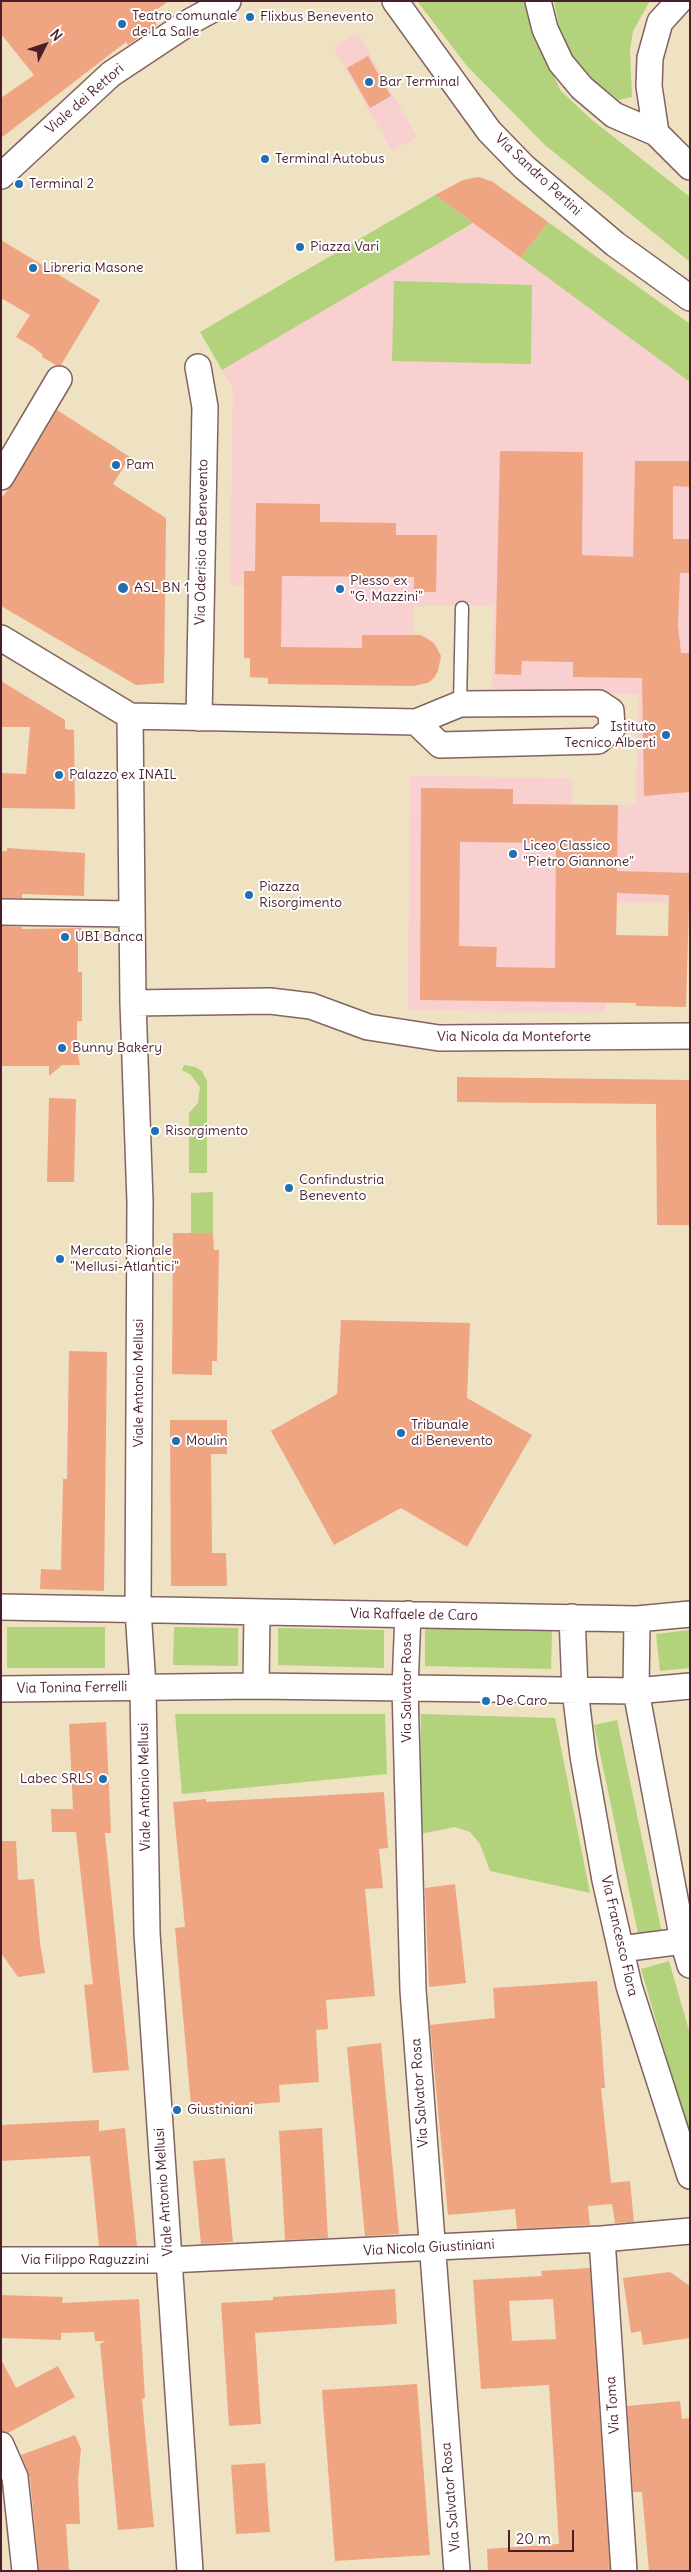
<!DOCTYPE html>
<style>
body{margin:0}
#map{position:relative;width:691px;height:2572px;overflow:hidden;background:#eee2c3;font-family:Delius,sans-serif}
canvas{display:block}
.frame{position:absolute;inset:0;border:2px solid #4a1f2b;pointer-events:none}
.north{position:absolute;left:20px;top:20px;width:50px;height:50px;-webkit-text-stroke:4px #fff;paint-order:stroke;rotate:49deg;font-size:14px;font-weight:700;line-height:20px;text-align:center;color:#4a1f2b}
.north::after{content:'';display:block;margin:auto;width:18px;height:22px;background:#4a1f2b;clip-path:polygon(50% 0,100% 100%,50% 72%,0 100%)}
.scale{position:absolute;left:508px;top:2530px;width:66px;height:22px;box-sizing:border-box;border:2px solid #4a1f2b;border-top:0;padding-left:6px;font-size:15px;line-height:18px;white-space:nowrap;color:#4a1f2b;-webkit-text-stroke:4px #fff;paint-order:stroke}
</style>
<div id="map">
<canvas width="691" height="2572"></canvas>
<div class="frame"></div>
<div class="north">N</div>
<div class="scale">20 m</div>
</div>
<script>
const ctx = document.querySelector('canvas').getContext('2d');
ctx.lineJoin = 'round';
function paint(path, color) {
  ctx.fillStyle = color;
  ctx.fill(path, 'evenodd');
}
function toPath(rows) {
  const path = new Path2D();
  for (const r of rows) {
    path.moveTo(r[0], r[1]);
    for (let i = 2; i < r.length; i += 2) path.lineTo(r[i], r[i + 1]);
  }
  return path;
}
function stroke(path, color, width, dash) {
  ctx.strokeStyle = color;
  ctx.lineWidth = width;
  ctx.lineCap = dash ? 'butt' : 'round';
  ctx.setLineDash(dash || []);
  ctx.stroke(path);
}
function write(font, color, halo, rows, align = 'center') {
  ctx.font = font + ' Delius,sans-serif';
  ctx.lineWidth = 4;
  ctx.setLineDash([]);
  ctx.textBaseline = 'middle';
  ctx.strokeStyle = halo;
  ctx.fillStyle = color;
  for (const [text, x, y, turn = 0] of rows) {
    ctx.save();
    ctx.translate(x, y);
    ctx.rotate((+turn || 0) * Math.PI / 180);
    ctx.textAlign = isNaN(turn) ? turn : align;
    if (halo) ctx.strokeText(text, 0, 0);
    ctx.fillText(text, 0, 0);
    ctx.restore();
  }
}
const built = toPath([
 [358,33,417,137,392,151,333,47],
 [473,223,690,382,690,902,617,903,616,944,606,944,605,1013,408,1010,410,776,572,778,572,805,636,805,638,694,492,689,494,605,414,606,414,635,428,638,434,643,441,656,438,671,434,678,421,685,268,684,268,678,250,677,250,659,244,658,244,586,230,585,233,388,222,370]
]);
const green = toPath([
 [417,1,530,1,537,42,561,91,592,120,690,197,690,262,545,145,467,66],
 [554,1,650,1,633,31,630,51,632,97,619,100,594,81,574,58,560,32],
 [435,195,473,223,222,370,200,332],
 [548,222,690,324,690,382,521,258],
 [394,281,532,285,531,364,392,361],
 [184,1065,195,1067,202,1071,207,1081,207,1173,189,1173,189,1113,198,1103,200,1087,191,1075,182,1070],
 [213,1192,213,1233,191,1233,191,1193],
 [7,1627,105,1627,105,1668,7,1668],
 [174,1627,238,1628,238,1666,173,1665],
 [278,1628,384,1630,384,1668,278,1665],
 [425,1628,552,1631,551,1669,425,1666],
 [690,1630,690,1668,660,1671,656,1634],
 [175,1714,385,1714,387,1774,182,1794],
 [421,1714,555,1718,590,1893,490,1871,480,1844,470,1832,455,1827,420,1834],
 [617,1720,662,1933,639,1938,594,1725],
 [669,1961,690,2034,690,2139,641,1969]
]);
const building = toPath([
 [1,1,169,1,150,14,157,25,128,45,126,42,1,138,1,98,34,75,1,34],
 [368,56,391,96,370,108,347,68],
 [479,177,493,182,548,222,521,258,435,195,463,180],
 [1,240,100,300,61,365,56,365,42,357,43,355,33,347,16,337,30,315,1,298],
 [57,410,130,457,113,484,166,518,164,683,136,685,1,606,1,498,13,484],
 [500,451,583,452,582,555,633,557,635,461,690,461,690,487,673,486,673,539,690,539,690,573,680,573,678,626,681,653,690,653,690,792,644,796,642,678,573,677,573,662,522,661,521,675,495,674],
 [256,503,320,504,320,522,396,523,396,535,437,535,436,592,414,592,414,577,282,576,281,647,362,648,362,635,421,635,434,643,441,656,438,671,434,678,428,683,413,686,268,684,268,678,250,677,250,658,244,658,244,571,255,571],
 [1,681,65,720,65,729,74,730,75,809,1,808,1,773,26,774,30,727,1,727],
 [421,788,513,789,513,804,618,805,617,871,690,873,686,1007,636,1006,636,1003,420,1000],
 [460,842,556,843,555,968,496,967,497,947,459,946],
 [617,893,669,895,668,936,616,935],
 [7,848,85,853,84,896,22,894,22,898,1,898,1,851,7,851],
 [1,926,22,927,22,929,82,928,78,944,78,972,82,972,82,1021,77,1021,77,1049,80,1065,62,1065,49,1076,49,1066,1,1066],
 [457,1077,690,1080,690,1225,657,1225,656,1104,457,1102],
 [49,1098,76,1099,74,1182,47,1182],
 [173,1233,213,1233,214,1250,219,1250,217,1361,212,1361,212,1375,172,1374],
 [341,1320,470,1323,467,1398,532,1435,467,1547,401,1508,334,1545,271,1431,337,1394],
 [69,1351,107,1352,104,1591,40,1589,41,1569,61,1570,63,1479,67,1479],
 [170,1420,227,1420,227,1454,211,1454,212,1553,226,1553,227,1586,171,1586],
 [106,1722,111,1833,105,1833,129,2070,93,2073,84,1985,93,1984,76,1832,52,1832,51,1809,73,1809,69,1724],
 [384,1792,388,1848,379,1849,383,1888,365,1889,375,1996,326,2000,328,2029,316,2030,319,2082,279,2085,280,2102,235,2106,236,2112,192,2116,175,1928,185,1927,173,1802,206,1799,206,1802],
 [1,1841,16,1841,18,1880,34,1879,40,1943,45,1973,18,1977,1,1953],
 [455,1884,466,1983,429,1987,425,1888],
 [597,1981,605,2088,601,2088,611,2183,630,2181,634,2222,615,2223,612,2204,588,2206,590,2225,517,2229,515,2209,448,2215,430,2025,495,2018,493,1988],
 [381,2043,399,2234,365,2236,347,2047],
 [99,2120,99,2131,125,2128,137,2246,99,2246,90,2156,1,2161,1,2125],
 [322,2128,328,2238,285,2240,279,2131],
 [225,2158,233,2242,201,2244,193,2161],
 [590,2268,610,2571,488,2571,487,2549,559,2544,549,2385,481,2389,473,2280,542,2276,541,2271],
 [553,2299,556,2339,512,2341,509,2301],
 [670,2272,690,2286,690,2338,643,2345,641,2331,631,2333,623,2278],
 [395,2289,397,2324,255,2333,261,2424,229,2426,221,2303,273,2300,273,2297],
 [1,2295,63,2297,62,2303,139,2299,145,2398,142,2399,154,2527,118,2530,100,2344,105,2341,95,2341,94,2332,61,2333,61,2340,1,2338],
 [1,2359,16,2388,58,2366,75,2397,8,2433,1,2431],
 [417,2384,430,2555,335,2561,322,2390],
 [680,2401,682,2419,690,2418,690,2571,649,2571,642,2492,633,2492,627,2406],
 [75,2435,81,2449,78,2480,80,2524,66,2524,69,2571,39,2571,30,2478,21,2455],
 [265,2463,270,2532,236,2534,231,2465]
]);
const lane = toPath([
 [460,704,462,608]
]);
const street = toPath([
 [395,1,489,131,524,167,615,244,690,298],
 [538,1,545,29,561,63,582,88,614,115,656,133],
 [679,1,660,22,650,58,649,86,656,133,690,167],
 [1,176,111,74,191,21,228,1],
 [198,367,205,407,199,718],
 [1,477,59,379],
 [1,638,130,716,416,722,460,704,599,703,611,711,612,729,598,741,440,745,416,722],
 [130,716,133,1003,140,1202,138,1610,143,1687,147,1933,190,2571],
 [1,912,132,914],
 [133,1003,270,1001,311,1006,368,1027,439,1038,690,1036],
 [1,1607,637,1619,690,1614],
 [408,1614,405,1687,413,1990,457,2571],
 [572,1617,575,1690,583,1756,605,1880,629,1986,690,2176],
 [637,1619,636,1691,683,1941,690,1965],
 [256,1686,257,1612],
 [1,1689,256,1686,636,1691,690,1686],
 [621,1949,683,1941],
 [602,2239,624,2571],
 [1,2260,168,2260,602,2239,690,2231],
 [1,2445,15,2477,25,2571]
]);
const markers = [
 [250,17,5,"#1f6fb2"],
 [122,24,5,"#1f6fb2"],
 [369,82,5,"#1f6fb2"],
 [265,159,5,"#1f6fb2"],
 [19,184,5,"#1f6fb2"],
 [300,247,5,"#1f6fb2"],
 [33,268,5,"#1f6fb2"],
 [116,465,5,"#1f6fb2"],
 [123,588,6,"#1f6fb2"],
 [340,589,5,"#1f6fb2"],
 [666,735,5,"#1f6fb2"],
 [59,775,5,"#1f6fb2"],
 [513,854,5,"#1f6fb2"],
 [249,895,5,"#1f6fb2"],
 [65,937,5,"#1f6fb2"],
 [62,1048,5,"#1f6fb2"],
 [155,1131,5,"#1f6fb2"],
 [289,1188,5,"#1f6fb2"],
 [60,1259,5,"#1f6fb2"],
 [401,1433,5,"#1f6fb2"],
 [176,1441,5,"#1f6fb2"],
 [486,1701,5,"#1f6fb2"],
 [103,1779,5,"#1f6fb2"],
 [177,2110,5,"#1f6fb2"]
];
const poiNames = [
 ["Teatro comunale",132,16],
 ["de La Salle",132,32],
 ["Flixbus Benevento",260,17],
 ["Bar Terminal",379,82],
 ["Terminal Autobus",275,159],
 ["Terminal 2",29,184],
 ["Piazza Vari",310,247],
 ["Libreria Masone",43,268],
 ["Pam",126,465],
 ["Plesso ex",350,581],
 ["\"G. Mazzini\"",350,597],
 ["ASL BN 1",134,588],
 ["Istituto",656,727,"right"],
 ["Tecnico Alberti",656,743,"right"],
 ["Palazzo ex INAIL",69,775],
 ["Liceo Classico",523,846],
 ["\"Pietro Giannone\"",523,862],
 ["Piazza",259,887],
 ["Risorgimento",259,903],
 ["UBI Banca",75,937],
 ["Bunny Bakery",72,1048],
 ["Risorgimento",165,1131],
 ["Confindustria",299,1180],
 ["Benevento",299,1196],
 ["Mercato Rionale",70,1251],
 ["\"Mellusi-Atlantici\"",70,1267],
 ["Tribunale",411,1425],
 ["di Benevento",411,1441],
 ["Moulin",186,1441],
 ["De Caro",496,1701],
 ["Labec SRLS",93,1779,"right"],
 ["Giustiniani",187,2110]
];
const streetNames = [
 ["Viale dei Rettori",85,99,-41],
 ["Via Sandro Pertini",538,175,43],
 ["Via Oderisio da Benevento",202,542,-89],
 ["Via Nicola da Monteforte",514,1037],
 ["Viale Antonio Mellusi",139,1383,-90],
 ["Via Raffaele de Caro",414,1615,1],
 ["Via Tonina Ferrelli",72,1688,-1],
 ["Via Salvator Rosa",407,1688,-90],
 ["Viale Antonio Mellusi",145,1787,-91],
 ["Via Francesco Flora",619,1936,77],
 ["Via Salvator Rosa",420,2093,-94],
 ["Viale Antonio Mellusi",164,2192,-94],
 ["Via Nicola Giustiniani",429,2248,-3],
 ["Via Filippo Raguzzini",85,2260],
 ["Via Toma",613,2405,-94],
 ["Via Salvator Rosa",451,2497,-95]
];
paint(built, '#f7d0cf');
paint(green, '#b2d37b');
paint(building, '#efa581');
stroke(lane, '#836360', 15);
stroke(street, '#836360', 28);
stroke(lane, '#fff', 12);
stroke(street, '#fff', 25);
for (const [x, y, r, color] of markers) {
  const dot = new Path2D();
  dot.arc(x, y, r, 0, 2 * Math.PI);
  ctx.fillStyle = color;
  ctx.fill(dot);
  stroke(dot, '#fff', 2);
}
write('14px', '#4a1f2b', '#fff', poiNames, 'left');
write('14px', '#4a1f2b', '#fff', streetNames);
</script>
